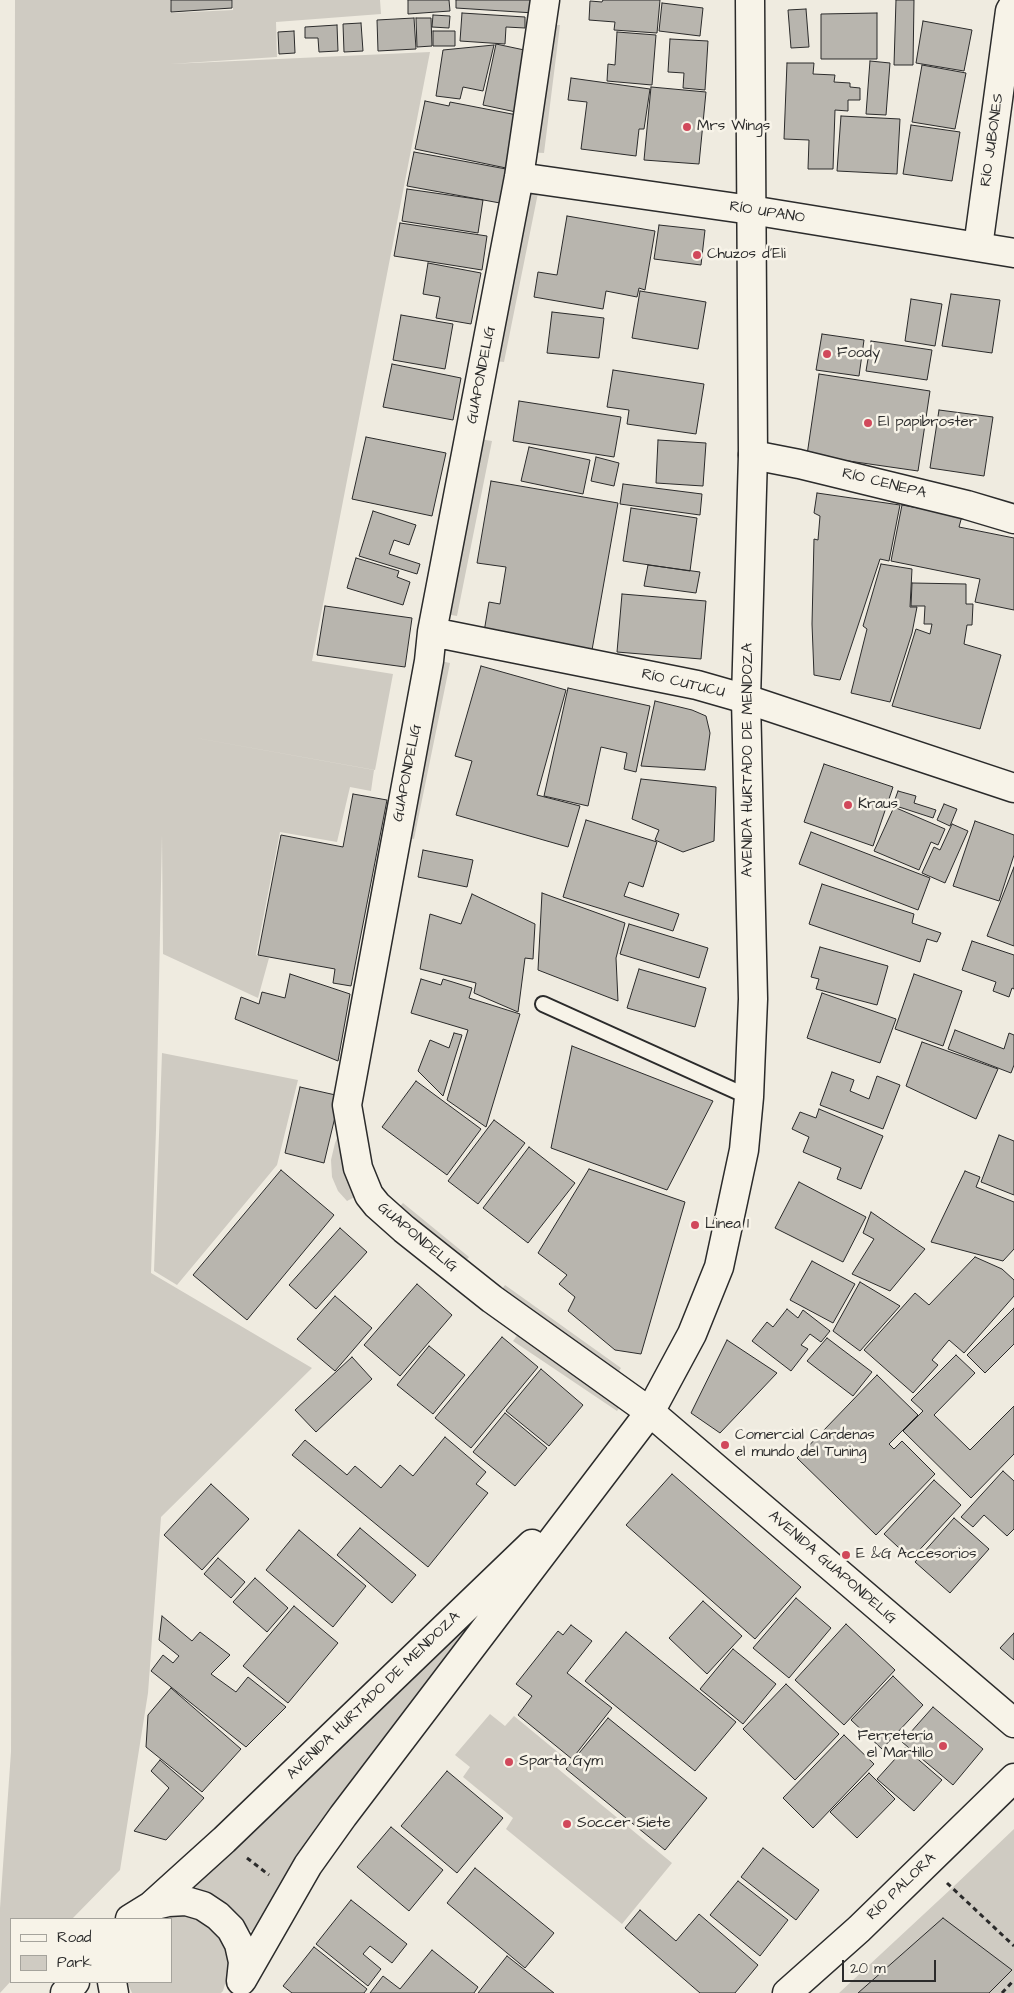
<!DOCTYPE html>
<meta charset="utf-8">
<style>
body{margin:0}
#map{position:relative;width:1014px;height:1993px;overflow:hidden;background:#efebe0;font-family:"Architects Daughter",sans-serif}
canvas{display:block}
.legend{position:absolute;left:10px;top:1918px;width:162px;height:65px;box-sizing:border-box;background:#f7f3e8;border:1px solid #a5a39c;margin:0;padding:6px 9px;list-style:none;font-size:15px;color:#2b2b2b}
.legend li{display:flex;align-items:center;gap:10px;height:25px}
.legend b{width:25px;border:1px solid #a5a39c}
.scale{position:absolute;left:842px;top:1960px;width:94px;height:22px;box-sizing:border-box;border:2px solid #2b2b2b;border-top:0;padding-left:6px;font-size:15px;line-height:18px;white-space:nowrap;color:#2b2b2b;-webkit-text-stroke:4px #f7f3e8;paint-order:stroke}
</style>
<div id="map">
<canvas width="1014" height="1993"></canvas>
<ul class="legend">
<li><b style="height:6px;background:#f7f3e8"></b>Road</li>
<li><b style="height:14px;background:#cfcbc2"></b>Park</li>
</ul>
<div class="scale">20 m</div>
</div>
<script>
const ctx = document.querySelector('canvas').getContext('2d');
ctx.lineJoin = 'round';
function paint(path, color) {
  ctx.fillStyle = color;
  ctx.fill(path, 'evenodd');
}
function toPath(rows) {
  const path = new Path2D();
  for (const r of rows) {
    path.moveTo(r[0], r[1]);
    for (let i = 2; i < r.length; i += 2) path.lineTo(r[i], r[i + 1]);
  }
  return path;
}
function stroke(path, color, width, dash) {
  ctx.strokeStyle = color;
  ctx.lineWidth = width;
  ctx.lineCap = dash ? 'butt' : 'round';
  ctx.setLineDash(dash || []);
  ctx.stroke(path);
}
function write(font, color, halo, rows, align = 'center') {
  ctx.font = font + ' "Architects Daughter",sans-serif';
  ctx.lineWidth = 5;
  ctx.setLineDash([]);
  ctx.textBaseline = 'middle';
  ctx.strokeStyle = halo;
  ctx.fillStyle = color;
  for (const [text, x, y, turn = 0] of rows) {
    ctx.save();
    ctx.translate(x, y);
    ctx.rotate((+turn || 0) * Math.PI / 180);
    ctx.textAlign = isNaN(turn) ? turn : align;
    if (halo) ctx.strokeText(text, 0, 0);
    ctx.fillText(text, 0, 0);
    ctx.restore();
  }
}
const green = toPath([
 [15,0,170,0,171,13,233,10,233,0,380,0,381,14,276,22,277,57,170,64,430,52,312,661,393,674,375,770,163,732,374,770,371,791,350,787,337,842,280,832,256,955,269,958,258,998,163,954,162,835,156,1130,151,1273,312,1368,161,1517,148,1693,120,1870,72,1919,11,1919,11,1981,0,1993,0,1908,11,1752],
 [544,24,560,25,544,153,525,152],
 [521,184,539,188,504,362,486,360],
 [473,438,492,441,457,616,439,613],
 [431,659,450,663,414,839,396,837],
 [162,1053,298,1080,277,1165,177,1285,154,1271],
 [341,1129,364,1192,347,1201,338,1191,332,1177,331,1160,335,1143],
 [403,1203,469,1257,459,1269,392,1215],
 [505,1285,621,1368,612,1382,494,1300],
 [525,1325,626,1397,617,1411,513,1341],
 [516,1574,254,1933,191,1884],
 [490,1714,505,1726,514,1716,565,1758,557,1768,672,1863,622,1924,506,1829,513,1818,463,1777,470,1767,455,1755],
 [1014,1829,1014,1993,839,1993,952,1888],
 [177,1914,195,1917,210,1926,222,1939,228,1956,228,1974,223,1991,221,1993,132,1993,127,1982,171,1982,171,1919,156,1919]
]);
const building = toPath([
 [171,0,232,0,232,8,171,12,171,0],
 [408,0,449,0,450,11,408,14,408,0],
 [456,0,535,0,534,13,456,8,456,0],
 [603,0,660,0,657,33,614,30,615,22,589,20,590,1,602,2,603,0],
 [896,0,914,0,913,65,894,65,896,0],
 [662,3,703,8,700,36,659,31,662,3],
 [806,9,809,47,791,48,788,10,806,9],
 [462,13,525,17,525,28,506,27,505,44,460,41,462,13],
 [877,13,877,59,821,59,821,14,877,13],
 [433,15,450,16,449,28,432,27,433,15],
 [414,18,416,49,378,51,377,20,414,18],
 [416,18,431,18,432,46,417,47,416,18],
 [923,21,972,30,964,71,916,63,923,21],
 [361,23,363,51,344,52,343,24,361,23],
 [337,25,338,51,319,52,318,38,305,38,305,27,337,25],
 [294,31,295,53,279,54,278,32,294,31],
 [433,31,455,31,455,46,433,46,433,31],
 [617,32,656,35,652,85,607,81,608,64,615,65,617,32],
 [670,39,708,41,705,90,683,88,684,73,668,72,670,39],
 [496,44,529,51,516,112,483,105,496,44],
 [494,45,483,91,463,87,460,99,436,96,443,50,494,45],
 [870,61,890,63,886,115,866,114,870,61],
 [787,63,814,63,813,74,835,75,834,82,850,83,850,87,860,88,860,100,848,100,848,111,835,110,833,169,808,169,809,140,784,139,787,63],
 [922,65,966,73,955,129,912,122,922,65],
 [571,78,650,89,644,129,639,129,636,156,581,149,587,102,568,100,571,78],
 [651,87,706,92,699,164,644,160,651,87],
 [425,101,449,106,450,102,517,115,506,168,415,149,425,101],
 [841,116,900,119,897,174,837,171,841,116],
 [911,125,960,132,952,181,903,174,911,125],
 [414,152,506,169,500,203,407,186,414,152],
 [407,189,483,200,478,233,402,221,407,189],
 [567,216,655,231,645,290,639,288,637,297,606,291,603,309,534,297,538,272,557,275,567,216],
 [400,223,487,236,482,270,394,256,400,223],
 [659,225,705,230,701,265,654,259,659,225],
 [428,263,481,273,471,324,436,318,440,297,423,294,428,263],
 [640,291,706,302,698,349,632,338,640,291],
 [951,294,1000,300,992,353,942,346,951,294],
 [911,299,942,304,935,346,905,341,911,299],
 [552,312,604,318,599,358,547,353,552,312],
 [401,315,453,324,445,369,393,360,401,315],
 [822,334,864,340,859,376,816,370,822,334],
 [871,341,932,350,927,380,866,371,871,341],
 [392,364,461,378,453,420,383,407,392,364],
 [613,370,704,384,696,434,627,424,629,410,607,407,613,370],
 [819,374,930,391,918,471,807,455,819,374],
 [519,401,621,417,614,457,513,441,519,401],
 [939,410,993,417,984,476,930,468,939,410],
 [366,437,446,453,432,516,352,499,366,437],
 [658,440,706,443,703,486,656,483,658,440],
 [529,447,590,460,583,494,521,481,529,447],
 [596,457,619,463,614,486,591,481,596,457],
 [491,481,618,503,592,650,484,632,489,602,500,604,506,567,477,563,491,481],
 [623,484,702,494,700,515,620,504,623,484],
 [817,493,900,505,889,561,880,559,840,680,814,675,812,624,814,539,818,540,820,516,814,513,817,493],
 [902,505,962,516,959,527,1014,538,1014,610,975,602,980,579,891,561,902,505],
 [631,508,697,518,690,571,623,561,631,508],
 [373,511,416,525,409,545,394,540,389,554,420,564,417,574,359,556,373,511],
 [356,558,399,571,397,577,410,582,403,605,347,588,356,558],
 [881,564,912,569,910,607,917,607,912,633,890,702,851,693,867,629,863,626,881,564],
 [648,565,700,572,696,593,644,586,648,565],
 [912,583,966,584,966,604,973,604,972,625,967,625,964,644,1001,655,980,729,892,706,916,629,930,634,932,624,924,624,925,606,911,606,912,583],
 [622,594,706,601,701,659,617,652,622,594],
 [325,606,412,618,405,667,317,655,325,606],
 [481,666,566,690,537,795,580,806,568,847,456,815,472,761,455,756,481,666],
 [568,688,650,706,636,772,624,769,627,753,601,747,588,806,544,796,568,688],
 [655,701,692,710,706,716,710,733,705,770,641,766,655,701],
 [824,764,893,787,873,846,804,822,824,764],
 [641,779,716,787,714,841,683,852,655,840,659,830,632,819,641,779],
 [898,791,916,796,914,803,936,810,933,818,893,805,898,791],
 [353,794,387,800,351,986,333,983,335,969,258,955,281,835,343,847,353,794],
 [944,804,957,809,950,826,937,820,944,804],
 [894,807,945,829,938,845,931,842,919,870,874,851,894,807],
 [586,820,657,842,643,887,629,882,624,896,679,914,673,931,563,897,586,820],
 [975,821,1014,835,1014,855,999,901,953,886,975,821],
 [952,824,968,831,945,883,922,873,934,847,940,850,952,824],
 [811,832,930,878,918,910,799,864,811,832],
 [423,850,473,860,467,887,418,877,423,850],
 [1014,867,1014,946,987,936,1014,867],
 [822,884,914,914,912,923,941,933,937,942,927,939,920,962,809,924,822,884],
 [542,893,625,923,616,958,618,1001,538,970,542,893],
 [472,894,535,924,533,959,525,958,518,1012,474,993,476,983,420,969,430,914,461,924,472,894],
 [629,924,708,948,699,978,620,954,629,924],
 [972,941,1014,955,1014,989,1012,988,1009,997,993,991,996,982,962,970,972,941],
 [820,947,888,966,877,1005,816,989,819,979,811,977,820,947],
 [639,969,706,988,695,1027,627,1008,639,969],
 [290,974,350,994,338,1061,235,1019,241,997,259,1004,262,992,285,998,290,974],
 [914,974,962,991,943,1046,895,1029,914,974],
 [421,979,441,985,443,979,472,988,469,998,520,1014,486,1127,447,1100,468,1030,411,1013,421,979],
 [822,993,896,1019,880,1063,807,1038,822,993],
 [955,1030,1004,1049,1009,1033,1014,1035,1014,1065,1011,1073,948,1049,955,1030],
 [454,1033,462,1035,443,1096,418,1071,430,1040,449,1048,454,1033],
 [922,1042,998,1069,976,1119,906,1086,922,1042],
 [572,1046,713,1101,667,1190,551,1148,572,1046],
 [832,1072,854,1080,850,1091,869,1099,877,1076,900,1085,883,1129,820,1105,832,1072],
 [416,1081,481,1129,447,1175,382,1127,416,1081],
 [300,1087,340,1096,324,1163,285,1153,300,1087],
 [819,1109,883,1136,861,1189,837,1179,841,1168,803,1152,809,1137,792,1129,800,1112,816,1118,819,1109],
 [494,1120,525,1143,478,1204,448,1181,494,1120],
 [999,1135,1014,1141,1014,1195,981,1182,999,1135],
 [529,1147,575,1183,528,1243,483,1208,529,1147],
 [589,1169,685,1202,641,1354,615,1350,568,1311,575,1297,559,1284,567,1275,538,1253,589,1169],
 [281,1170,334,1215,247,1320,193,1275,281,1170],
 [965,1171,980,1177,976,1187,1014,1202,1014,1249,1003,1261,931,1242,965,1171],
 [799,1182,866,1217,843,1262,775,1228,799,1182],
 [871,1212,925,1249,890,1291,852,1274,874,1239,863,1233,871,1212],
 [340,1228,367,1252,316,1309,289,1285,340,1228],
 [975,1257,1002,1269,1014,1280,1014,1296,964,1353,949,1340,932,1360,938,1365,913,1393,864,1350,915,1293,929,1305,975,1257],
 [812,1261,855,1284,833,1323,790,1300,812,1261],
 [860,1282,900,1306,860,1351,833,1331,860,1282],
 [417,1284,452,1315,400,1376,364,1345,417,1284],
 [335,1296,372,1328,335,1371,297,1339,335,1296],
 [1014,1308,1014,1344,985,1373,967,1355,1014,1308],
 [787,1309,798,1318,803,1310,830,1331,821,1342,810,1334,801,1345,808,1349,791,1371,752,1341,767,1322,773,1327,787,1309],
 [502,1337,538,1367,471,1448,435,1418,502,1337],
 [827,1338,872,1372,853,1396,807,1361,827,1338],
 [727,1340,777,1373,720,1433,691,1413,727,1340],
 [429,1346,465,1375,433,1414,397,1385,429,1346],
 [956,1355,975,1373,934,1415,970,1450,1014,1406,1014,1454,971,1498,903,1431,923,1411,911,1400,956,1355],
 [352,1357,372,1379,316,1432,295,1410,352,1357],
 [541,1369,583,1405,549,1446,506,1411,541,1369],
 [877,1375,918,1415,889,1444,894,1449,902,1441,935,1474,876,1535,797,1458,877,1375],
 [505,1413,547,1448,515,1486,473,1452,505,1413],
 [445,1437,486,1472,476,1484,488,1493,428,1567,292,1455,305,1440,347,1475,355,1466,381,1488,400,1465,413,1476,445,1437],
 [1003,1471,1014,1481,1014,1529,1007,1536,984,1515,973,1527,961,1517,1003,1471],
 [672,1474,801,1587,755,1639,626,1525,672,1474],
 [934,1480,961,1505,911,1559,884,1534,934,1480],
 [211,1484,249,1519,202,1570,164,1535,211,1484],
 [954,1518,989,1549,950,1593,915,1562,954,1518],
 [360,1528,416,1575,392,1603,337,1555,360,1528],
 [299,1530,366,1586,333,1627,266,1570,299,1530],
 [218,1558,245,1582,231,1598,204,1574,218,1558],
 [255,1578,288,1608,267,1632,233,1602,255,1578],
 [796,1598,831,1628,789,1678,753,1648,796,1598],
 [703,1601,742,1636,707,1674,669,1638,703,1601],
 [294,1606,338,1643,288,1703,243,1666,294,1606],
 [162,1616,192,1641,200,1632,230,1655,211,1674,236,1692,248,1677,286,1707,246,1747,151,1671,163,1655,173,1663,179,1656,159,1640,162,1616],
 [846,1624,895,1670,844,1725,795,1680,846,1624],
 [571,1625,592,1641,567,1673,612,1708,572,1759,518,1715,532,1696,516,1684,558,1631,563,1635,571,1625],
 [626,1632,736,1722,695,1771,585,1681,626,1632],
 [1014,1633,1014,1660,1000,1648,1014,1633],
 [733,1649,776,1684,743,1724,700,1689,733,1649],
 [893,1676,923,1705,882,1749,851,1720,893,1676],
 [786,1684,839,1734,795,1780,743,1729,786,1684],
 [171,1688,241,1749,202,1792,146,1747,148,1715,171,1688],
 [933,1707,983,1749,953,1785,902,1742,933,1707],
 [608,1718,707,1798,665,1850,566,1769,608,1718],
 [844,1735,874,1764,813,1828,783,1798,844,1735],
 [905,1748,942,1780,914,1811,877,1779,905,1748],
 [160,1760,204,1798,166,1840,134,1831,169,1788,151,1771,160,1760],
 [447,1771,503,1818,457,1873,401,1826,447,1771],
 [869,1773,895,1799,857,1838,830,1812,869,1773],
 [391,1827,443,1870,409,1911,357,1867,391,1827],
 [763,1848,819,1890,796,1920,741,1877,763,1848],
 [475,1868,554,1933,525,1968,447,1903,475,1868],
 [738,1881,788,1920,760,1956,710,1915,738,1881],
 [351,1900,407,1944,392,1963,370,1946,363,1954,381,1969,368,1986,316,1944,351,1900],
 [640,1910,676,1941,699,1914,758,1965,735,1993,700,1993,625,1928,640,1910],
 [943,1918,1012,1970,989,1993,858,1993,943,1918],
 [314,1947,367,1989,364,1993,292,1993,283,1986,314,1947],
 [432,1950,478,1987,474,1993,370,1993,383,1976,400,1989,432,1950],
 [507,1956,554,1993,478,1993,507,1956]
]);
const path = toPath([
 [247,1858,269,1875],
 [947,1883,1014,1946],
 [1002,1993,1014,1980]
]);
const lane = toPath([
 [543,1004,749,1097]
]);
const street = toPath([
 [545,0,519,177,432,632,429,661,347,1105,358,1168,369,1195,377,1205,404,1229,492,1299,650,1412],
 [519,177,751,210,1014,253],
 [978,247,1010,11,1014,4],
 [753,455,799,464,967,505,1014,519],
 [432,632,697,685,746,699,1014,788],
 [787,1993,859,1929,1014,1778]
]);
const secondary = toPath([
 [650,1412,1014,1723],
 [151,1906,224,1840,532,1544],
 [130,1919,151,1906,168,1902,186,1901,203,1906,218,1916,231,1929,239,1944,243,1962,241,1981],
 [242,1980,308,1865,343,1816,650,1412,692,1334,719,1267,744,1150,749,1097,753,999,746,699,753,455,750,0],
 [112,1982,114,1993],
 [65,1993,75,1982]
]);
const markers = [
 [687,127,5,"#d1495b"],
 [697,255,5,"#d1495b"],
 [827,354,5,"#d1495b"],
 [868,423,5,"#d1495b"],
 [848,805,5,"#d1495b"],
 [695,1225,5,"#d1495b"],
 [725,1445,5,"#d1495b"],
 [846,1555,5,"#d1495b"],
 [943,1746,5,"#d1495b"],
 [509,1762,5,"#d1495b"],
 [567,1824,5,"#d1495b"]
];
const poiNames = [
 ["Mrs Wings",697,127],
 ["Chuzos d'Eli",707,255],
 ["Foody",837,354],
 ["El papibroster",878,423],
 ["Kraus",858,805],
 ["Linea 1",705,1225],
 ["Comercial Cardenas",735,1436],
 ["el mundo del Tuning",735,1453],
 ["E &G Accesorios",856,1555],
 ["Ferretería",933,1737,"right"],
 ["el Martillo",933,1754,"right"],
 ["Sparta Gym",519,1762],
 ["Soccer Siete",577,1824]
];
const streetNames = [
 ["RÍO JUBONES",993,140,-82],
 ["RÍO UPANO",767,213,9],
 ["GUAPONDELIG",482,375,-79],
 ["RÍO CENEPA",884,484,14],
 ["RÍO CUTUCU",683,684,13],
 ["AVENIDA HURTADO DE MENDOZA",749,760,-90],
 ["GUAPONDELIG",408,773,-79],
 ["GUAPONDELIG",417,1238,40],
 ["AVENIDA GUAPONDELIG",832,1568,41],
 ["AVENIDA HURTADO DE MENDOZA",374,1696,-44],
 ["RÍO PALORA",902,1887,-44]
];
paint(green, '#cfcbc2');
paint(building, '#b8b5ae');
stroke(building, '#2b2b2b', 1);
stroke(lane, '#2b2b2b', 18);
stroke(street, '#2b2b2b', 31);
stroke(secondary, '#2b2b2b', 31);
stroke(path, '#2b2b2b', 3, [5, 4]);
stroke(lane, '#f7f3e8', 14);
stroke(street, '#f7f3e8', 28);
stroke(secondary, '#f7f3e8', 28);
for (const [x, y, r, color] of markers) {
  const dot = new Path2D();
  dot.arc(x, y, r, 0, 2 * Math.PI);
  ctx.fillStyle = color;
  ctx.fill(dot);
  stroke(dot, '#f7f3e8', 2);
}
write('15px', '#2b2b2b', '#f7f3e8', poiNames, 'left');
write('15px', '#2b2b2b', '#f7f3e8', streetNames);
</script>
